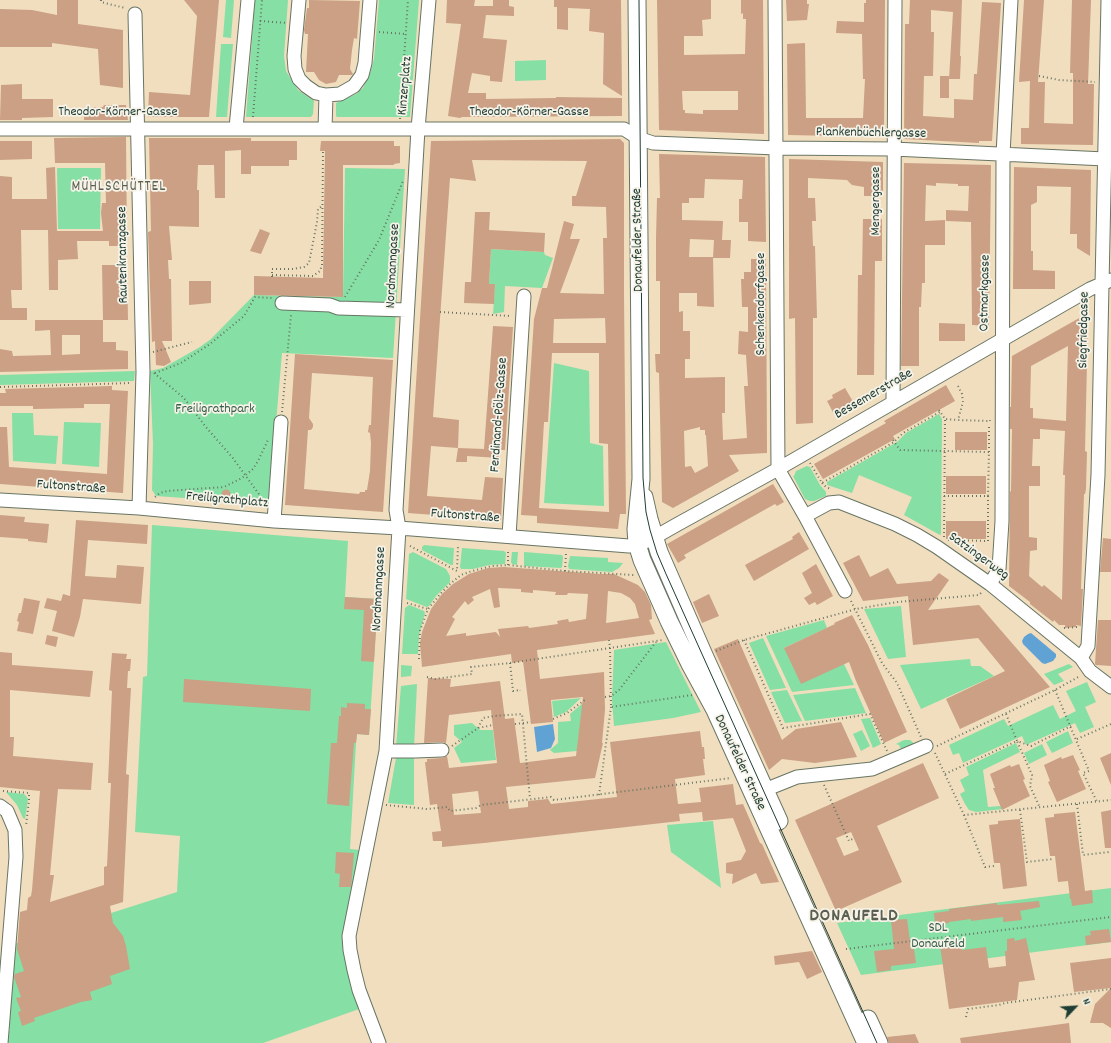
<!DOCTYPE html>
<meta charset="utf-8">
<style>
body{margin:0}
#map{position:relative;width:1111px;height:1043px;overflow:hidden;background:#f0debe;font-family:Dekko,sans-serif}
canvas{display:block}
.north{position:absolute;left:1055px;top:987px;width:40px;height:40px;-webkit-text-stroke:3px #f7f3e8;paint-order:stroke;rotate:65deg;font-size:11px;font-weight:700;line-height:16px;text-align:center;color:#1f3d34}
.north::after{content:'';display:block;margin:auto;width:14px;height:18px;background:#1f3d34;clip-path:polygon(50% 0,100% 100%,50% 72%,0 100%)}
</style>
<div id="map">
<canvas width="1111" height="1043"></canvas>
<div class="north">N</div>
</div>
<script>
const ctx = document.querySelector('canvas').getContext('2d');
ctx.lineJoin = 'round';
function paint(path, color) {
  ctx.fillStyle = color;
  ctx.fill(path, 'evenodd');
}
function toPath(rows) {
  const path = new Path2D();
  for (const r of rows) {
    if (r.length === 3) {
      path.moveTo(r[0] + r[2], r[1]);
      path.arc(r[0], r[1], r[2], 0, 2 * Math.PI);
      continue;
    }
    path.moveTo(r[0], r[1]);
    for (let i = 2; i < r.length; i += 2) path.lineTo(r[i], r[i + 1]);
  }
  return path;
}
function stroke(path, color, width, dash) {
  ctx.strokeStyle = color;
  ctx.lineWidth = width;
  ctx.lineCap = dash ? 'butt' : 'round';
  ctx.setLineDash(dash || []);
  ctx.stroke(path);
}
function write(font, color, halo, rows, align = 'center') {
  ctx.font = font + ' Dekko,sans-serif';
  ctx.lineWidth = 3.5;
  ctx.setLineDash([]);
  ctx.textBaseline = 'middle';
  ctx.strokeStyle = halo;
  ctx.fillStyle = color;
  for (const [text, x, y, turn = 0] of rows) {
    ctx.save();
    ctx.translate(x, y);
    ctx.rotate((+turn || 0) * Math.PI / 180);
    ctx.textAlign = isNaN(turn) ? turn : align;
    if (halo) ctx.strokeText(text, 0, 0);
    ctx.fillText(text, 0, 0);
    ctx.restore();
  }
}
const green = toPath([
 [226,0,234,0,231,38,223,37],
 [255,0,288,0,284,56,286,71,298,90,314,101,313,114,311,117,246,117],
 [379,0,419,0,410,117,337,117,336,116,336,103,356,94,363,88,370,73,374,59],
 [221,44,233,44,227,117,216,117],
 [546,60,546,80,515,81,515,61],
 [57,168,101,168,100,229,58,229],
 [345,168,405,169,393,358,282,353,269,504,156,496,152,490,153,444,150,371,163,368,200,347,211,339,254,295,343,297],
 [491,249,544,252,545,255,553,258,542,288,505,286,504,312,493,314,495,284,489,284],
 [554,363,589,371,590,443,603,446,604,506,544,503],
 [135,371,134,381,0,385,0,375],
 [12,413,33,413,34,435,58,436,56,464,13,461],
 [939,414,942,419,941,534,940,535,904,515,912,497,859,475,852,493,827,485,827,482,897,442,906,433],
 [64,422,101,423,99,467,62,464],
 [807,466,810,467,820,485,826,492,826,496,814,501,810,501,805,499,793,476,794,476,796,471],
 [152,525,348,541,345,597,378,599,369,735,357,734,356,743,350,849,360,850,344,937,362,1008,263,1043,5,1043,6,1035,10,1030,7,1023,14,944,177,892,180,836,135,832,143,677,147,676],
 [424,545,454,548,453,565,451,565,422,550,422,547],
 [462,548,504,551,506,553,505,564,489,565,473,569,461,569,460,567],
 [413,552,446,569,450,576,450,582,436,596,429,606,427,607,406,599,409,554],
 [512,552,518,552,517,565,512,564,511,562],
 [524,552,562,555,563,557,562,567,561,568,524,566],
 [570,556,608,558,608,562,623,563,619,568,612,572,569,569,568,566],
 [409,605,424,611,425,613,419,635,418,654,402,654,405,608],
 [901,606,906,657,888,659,864,609],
 [824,620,827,628,784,648,844,664,854,685,792,692,766,636],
 [763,638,786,688,770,690,749,643],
 [666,642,701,712,673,718,614,726,612,700,614,650],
 [970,659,971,666,980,666,994,676,921,709,900,665],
 [1069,664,1073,667,1058,674,1064,681,1054,685,1044,674],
 [401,665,412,666,411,676,401,677],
 [1087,682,1096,702,1085,707,1094,727,1080,733,1075,723,1026,745,1022,736,963,763,959,753,953,755,949,745,1004,719,1008,726,1053,705,1060,719,1076,711,1066,691],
 [417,684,414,748,396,747,401,686],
 [855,688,866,713,805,721,793,695],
 [787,690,802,721,785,723,771,692],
 [581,698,566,712,554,717,552,701],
 [583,703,577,751,554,753,550,750,558,743,558,722,571,721,570,714],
 [870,718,881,744,873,748,861,719],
 [472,723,480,730,493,730,496,760,461,763,454,748,462,742,454,735,454,725],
 [862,730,870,746,861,751,853,734],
 [1068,731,1073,743,1052,753,1046,742],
 [904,740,910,740,916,745,902,751,899,745,896,744],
 [1016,743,1020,752,983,770,988,807,1000,806,1003,809,976,812,969,810,965,804,960,794,965,791,960,780,969,775,966,767],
 [1042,744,1047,755,1029,764,1024,753],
 [396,758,414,758,414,805,388,803],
 [6,792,24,794,26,796,28,799,25,819,23,818,17,805],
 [713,821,721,888,671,852,667,825],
 [1111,888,1111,942,861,975,837,923]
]);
const water = toPath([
 [1031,633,1056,654,1056,657,1053,661,1045,664,1042,663,1023,644,1022,641,1024,637,1028,634],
 [553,724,555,739,551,748,537,752,534,727]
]);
const building = toPath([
 [57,0,78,0,78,24,123,30,123,88,100,85,98,49,52,43,52,47,0,47,0,9,32,10,57,15],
 [184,0,219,0,209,117,148,117,149,92,190,95,197,16],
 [309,0,360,1,357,39,354,38,352,50,350,69,353,74,352,75,339,75,336,82,326,84,319,80,314,72,306,72,308,34,305,34,304,30,307,8,309,8],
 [447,0,475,0,474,6,493,6,493,0,509,0,509,6,514,7,514,16,486,15,483,38,507,40,502,82,490,81,490,76,472,73,468,93,486,93,486,99,556,98,556,97,622,98,622,116,462,117,460,118,448,116,461,24,446,23],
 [554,0,621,0,622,96,603,84,604,33,589,31,590,9,568,8,568,30,557,29,557,7,554,7],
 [657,0,711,0,711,19,702,20,703,36,684,36,684,55,745,54,746,19,743,19,743,13,741,14,741,0,763,0,764,134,659,130],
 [682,91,738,91,738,110,703,110,703,114,685,113,685,110,683,110],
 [786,0,807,0,807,4,809,4,807,20,787,21],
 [866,0,885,0,884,137,788,135,787,44,805,43,806,118,863,118,865,79,863,79,862,34,836,33,837,21,864,22,864,3,866,3],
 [910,0,962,0,960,56,961,56,960,79,949,79,953,12,931,10,931,32,934,32,933,76,924,76,923,116,954,118,954,99,973,100,974,74,977,74,982,2,1001,3,992,141,979,141,979,143,904,139,905,24,909,24],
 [1024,0,1044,0,1038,82,1045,82,1044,123,1073,124,1073,73,1070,73,1072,0,1091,0,1088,84,1094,84,1093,145,1021,144,1021,128,1029,128,1030,81,1019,82],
 [940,76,949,76,949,98,940,98],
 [22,84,22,99,53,99,53,117,22,118,22,120,0,120,1,85],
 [104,105,126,105,128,120,84,120,84,108,103,107],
 [126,137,127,246,109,246,109,241,77,241,78,259,58,260,58,290,49,290,48,230,21,230,22,290,11,290,12,308,27,308,27,320,0,320,0,176,12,177,12,199,47,199,46,168,55,167,57,231,103,231,101,213,102,203,106,203,105,163,55,163,54,138],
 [149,138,251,138,251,141,297,141,297,160,289,160,289,166,251,166,251,174,241,174,241,150,225,151,225,198,215,198,214,165,198,165,197,190,199,190,199,227,169,226,172,260,168,260,169,279,171,279,172,341,162,341,171,362,164,366,156,365,155,341,152,342,148,232,151,231],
 [620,139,624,143,624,295,626,514,620,514,618,529,537,523,537,516,521,515,534,319,542,288,547,288,564,221,574,224,570,239,580,239,560,293,604,294,603,238,607,238,606,207,572,206,572,196,576,196,587,161,472,160,476,181,450,178,433,417,459,420,458,448,431,446,427,496,482,500,485,477,503,478,501,520,408,513,431,141],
 [605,318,606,343,553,343,554,319],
 [552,353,599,353,599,443,608,444,609,512,539,508,544,422,548,422],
 [0,141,32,141,32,159,0,160],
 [321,141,394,141,394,146,400,146,400,163,394,164,394,165,343,165,343,297,254,295,254,276,323,278,325,151,320,151],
 [659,154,765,157,766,242,748,241,748,222,739,222,739,199,742,199,743,180,705,179,704,198,689,198,689,203,682,203,682,220,723,221,722,240,731,240,730,258,713,258,714,240,690,239,689,257,713,257,714,307,697,306,697,293,679,293,679,312,683,311,683,331,690,331,690,359,685,359,685,378,725,377,725,413,722,413,723,440,747,438,744,386,748,386,746,355,738,354,739,331,748,332,748,307,742,307,741,279,744,279,744,272,751,272,751,259,766,259,767,453,729,455,739,471,673,508,662,502,659,373,656,372,655,354,660,354,660,281,656,281,656,238,657,198,660,198],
 [700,427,700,430,705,430,705,435,706,435,708,466,695,473,691,466,685,467,684,431],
 [789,159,883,162,883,196,864,196,864,187,852,185,847,180,808,178,808,198,815,198,816,221,812,221,813,246,815,246,817,318,813,318,813,423,796,424,795,318,789,319],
 [904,163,991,165,989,326,972,325,971,222,946,221,946,210,968,211,969,186,958,186,958,184,936,183,936,186,926,185,925,221,945,220,945,245,925,245,925,283,922,283,921,307,919,307,919,366,901,366],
 [1014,167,1091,170,1090,256,1077,248,1077,234,1070,234,1071,187,1037,186,1037,202,1031,205,1031,251,1033,251,1033,270,1055,271,1055,289,1013,289],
 [475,212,490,212,489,230,545,233,544,252,491,249,489,284,495,284,494,304,464,303,465,282,471,282],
 [863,219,882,219,882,261,875,261,874,375,857,375,858,275,862,275],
 [260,229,270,233,261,254,250,251],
 [102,265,127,265,128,320,103,320],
 [189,281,211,281,211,303,189,305],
 [1081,317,1088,318,1085,451,1087,452,1086,489,1085,494,1084,494,1081,589,1083,589,1081,626,1076,625,1076,627,1065,628,1065,625,1059,625,1054,620,1053,622,1030,604,1030,602,1009,586,1010,492,1011,491,1012,429,1010,429,1010,407,1011,407,1012,356],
 [1068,346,1066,421,1033,418,1033,408,1030,408,1031,366],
 [1040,429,1065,431,1063,475,1065,475,1062,600,1044,585,1042,587,1029,576,1030,551,1037,550,1037,538,1029,537,1029,486,1040,486,1040,466,1032,466,1033,439,1040,439],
 [35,320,103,320,103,342,116,342,116,350,128,351,128,369,0,372,0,349,12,351,13,356,51,355,50,330,35,331],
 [62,335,80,335,80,354,62,355],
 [939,323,965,324,965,341,939,341],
 [493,326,513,327,505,450,499,450,499,458,467,456,467,462,456,462,458,448,484,449],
 [295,354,393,360,383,512,285,505],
 [312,373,373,377,371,425,369,425,368,432,370,433,371,443,370,471,367,490,365,490,365,492,360,492,359,494,304,489,308,430,311,430,313,427,313,424,309,418],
 [946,385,955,401,893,436,895,439,823,479,814,464,886,423,884,421],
 [112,386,112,390,128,391,123,493,0,484,0,427,7,427,9,467,107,474,110,404,84,404,84,408,33,409,33,406,0,406,0,393,6,393,5,389],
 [845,388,855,405,835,416,827,401,833,398,832,395],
 [955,432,987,432,987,450,955,450],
 [946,476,986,476,986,494,946,494],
 [773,484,784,502,777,506,775,504,684,555,686,558,678,563,667,544],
 [226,494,4.5],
 [0,515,25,517,24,522,49,524,47,543,28,541,28,539,0,537],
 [76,520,148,525,147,544,88,540,85,576,116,578,117,565,144,567,141,604,83,599,80,617,74,637,52,631,57,611,44,608,47,598,61,601,63,594,70,596],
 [946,521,986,521,986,539,946,539],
 [799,532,809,549,754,581,745,565,793,539,792,537],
 [1103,538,1111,539,1111,572,1100,572],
 [859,555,870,577,888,568,897,584,931,581,939,573,949,580,928,610,979,605,1050,687,960,729,946,699,1005,671,978,638,913,645,908,596,863,601,843,563],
 [816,564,833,596,817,605,815,602,809,605,804,598,812,593,802,573],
 [504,567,600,574,614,574,638,585,645,592,651,605,652,619,649,620,655,634,537,650,540,679,604,672,605,710,602,743,603,743,595,778,506,787,509,809,528,807,528,801,548,799,551,804,617,797,610,742,700,731,702,747,704,747,705,759,703,759,705,775,675,779,678,804,701,802,699,788,733,784,736,805,743,804,760,843,762,844,779,882,761,884,756,873,732,884,733,874,726,873,726,863,741,860,746,851,733,818,703,821,702,812,679,814,680,821,484,843,442,847,442,841,433,841,432,832,441,831,437,804,430,805,425,762,427,762,427,759,442,758,447,756,449,768,497,763,491,710,449,715,446,743,442,742,424,743,428,678,451,679,450,687,500,681,505,719,514,718,520,763,576,756,583,697,551,700,553,722,531,724,523,661,512,663,511,654,422,667,420,643,422,632,431,609,442,594,453,584,469,574,488,568],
 [498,588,521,589,521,592,533,593,533,590,556,592,555,595,567,595,568,593,588,594,586,619,569,622,568,619,557,621,558,624,529,628,528,626,498,629,500,637,496,632,466,636,466,633,446,636,455,619,452,617,465,601,468,605,474,600,472,597,490,589,494,608,500,607],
 [608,591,621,593,630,598,635,604,639,618,606,623],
 [478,791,481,813,454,815,452,794],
 [709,594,719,616,702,623,693,602],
 [345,597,378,599,374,662,361,661,364,610,344,609],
 [24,598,40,601,33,634,17,631,19,622,17,621,19,613,21,613],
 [852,615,868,645,907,732,884,743,856,681,849,662,801,684,784,648,835,624,834,623],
 [1098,620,1111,620,1111,666,1096,665,1095,664],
 [47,635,58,637,56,647,45,644],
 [738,639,782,740,796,729,841,722,857,757,815,763,782,759,769,770,714,649],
 [0,652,12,653,12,665,93,671,90,697,10,690,10,737,14,737,13,756,93,763,91,790,58,789,50,875,54,875,50,902,104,885,104,867,107,866,111,783,108,783,112,691,109,690,112,653,127,654,126,659,131,659,130,671,128,671,127,688,131,688,126,774,129,775,123,902,110,906,113,923,123,936,126,946,130,969,110,976,112,984,90,992,92,1000,81,1002,34,1018,35,1021,22,1026,18,1012,21,1011,16,998,21,997,14,977,15,974,24,971,17,949,20,912,27,910,28,898,31,896,32,890,40,791,0,787],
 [184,679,311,689,310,711,183,702],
 [347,703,365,704,365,709,371,709,369,735,357,734,356,743,354,743,349,806,327,804,331,743,337,743,339,716,341,716,341,707,347,708],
 [1111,753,1111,785,1100,758],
 [1073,755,1080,770,1078,771,1086,789,1057,802,1048,782,1050,781,1044,765,1061,757,1062,759],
 [923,763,939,798,877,826,902,882,836,911,795,820],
 [851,832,859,850,844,856,836,838],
 [1019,764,1025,779,1023,780,1030,796,1002,810,993,788,995,788,990,774,1010,765,1011,767],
 [1111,810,1111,848,1105,848,1101,812],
 [1075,812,1085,891,1092,890,1093,903,1072,906,1071,899,1070,899,1068,881,1058,882,1055,856,1050,856,1045,818,1054,817,1054,814],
 [1020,819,1027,886,1003,889,1000,863,994,863,989,825,998,824,998,821],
 [336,852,354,853,351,887,339,887,340,874,335,873],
 [1039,901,1040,907,1020,911,1022,920,1003,922,1003,917,971,921,971,919,949,922,949,923,935,925,934,913,949,911,949,909,997,903,997,905],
 [907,919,911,949,914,949,916,963,891,966,891,970,877,972,874,951,894,949,891,920],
 [1109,929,1111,942,1086,945,1085,936,1091,935,1090,931],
 [1014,938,1015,941,1026,938,1035,980,1019,982,1017,1000,949,1009,940,945,961,942,962,950,986,947,989,968,1006,966,1005,951,1007,951,1007,939],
 [812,951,822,972,807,979,799,962,775,965,774,956],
 [1111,958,1111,1028,1103,1023,1090,1023,1095,1004,1111,988,1074,992,1070,963],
 [1069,1023,1071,1043,961,1043,960,1038],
 [915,1034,919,1043,889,1043,887,1037]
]);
const path = toPath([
 [101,0,101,2,125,8],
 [260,21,287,23],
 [379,32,405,34],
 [1039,76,1059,80,1095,82],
 [253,117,262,0],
 [400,119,408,0],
 [272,275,313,276,320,271,322,265,323,151],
 [272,277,272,269,293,269,304,267,309,263,317,222,318,209,322,206],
 [345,297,379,240,403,181],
 [440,312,511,316],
 [153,352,192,342],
 [154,373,184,398,205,426,232,457,264,501],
 [155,373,181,363,210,344,244,316,255,297,273,298],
 [958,386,962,394,963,402,958,420,990,421,990,420],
 [0,387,131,383],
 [939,410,945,419,958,420],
 [282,412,291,315],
 [893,440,900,450,989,452,988,496],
 [989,452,989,427],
 [810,463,822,483,894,442,903,433,940,412],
 [822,483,826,487,831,489],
 [944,496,988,496,988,541,948,540],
 [155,497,160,493,167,491,224,487,242,478,253,469,258,461,268,440],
 [944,537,945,419],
 [410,546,457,571,458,546],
 [508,565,508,549],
 [565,571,566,553],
 [851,601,882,663,897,683,921,737],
 [407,603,428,609],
 [1064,628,1077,627],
 [609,640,610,648,611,707,692,695],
 [744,640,783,728,870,714,887,751],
 [716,651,744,640,856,609,897,602,979,595,982,592],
 [419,659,420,631,428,609,442,592,451,583,461,575,472,571,492,566,508,565,565,571,634,575],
 [510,663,513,691,520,690,520,691],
 [427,677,435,679,472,674,471,667,510,663,663,640],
 [1055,690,1089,771,1083,773,1097,802],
 [605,697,611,696,619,690,656,642],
 [1006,714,1017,741,1031,746,1071,726],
 [553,719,567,713,586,699],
 [515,724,531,722],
 [478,728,483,718,494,716,522,714,530,799],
 [1077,739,1111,724],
 [452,746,478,728,493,725],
 [937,746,1055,690,1080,676],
 [935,753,964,815,1111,800],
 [945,774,1017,741,1032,775,1030,786,1040,808],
 [824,785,849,841,854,838],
 [3,791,29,793,29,800,26,826],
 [599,795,611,707],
 [1077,804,1083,855,1109,852],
 [386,805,427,809,447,807,450,811,476,808,481,805,551,797,554,800,731,778],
 [1020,810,1027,862,1053,859],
 [964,815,985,867,994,866],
 [846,949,1111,917],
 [966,1017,968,1009,999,1005,1005,1003,1111,989]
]);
const minor = toPath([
 [299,0,294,56,295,69,299,79,306,86,316,93,326,95,340,94,354,86,362,75,365,63,370,0],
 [775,0,778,469,805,516,845,591],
 [135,14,143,372,139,508],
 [236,128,248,0],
 [0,129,624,129,638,138,653,143,777,148,893,149,1105,159],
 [325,129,326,95],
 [282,303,330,305,338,308,407,310],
 [893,403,895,0],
 [0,500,139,508,274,521,399,528,629,546,648,541,678,524,778,469,1090,289,1111,280],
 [805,516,829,503,839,502,895,524,917,535,937,547,990,584,1081,658,1090,671,1111,687],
 [274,521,281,422],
 [509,536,524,296],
 [990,584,999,569,1002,521,1003,155,1011,0],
 [1081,658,1088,646,1098,475,1108,0],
 [386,751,415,751,442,750],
 [757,793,797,777,872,769,926,746],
 [0,806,7,811,15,830,16,857,1,1043],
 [379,1043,359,990,354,970,350,950,349,936,386,751,399,528,396,510,418,129,429,0]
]);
const major = toPath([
 [637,0,641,479,636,529,637,544,642,560,669,621,691,666,715,710,866,1043],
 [644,497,649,519,659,552,703,653,779,821],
 [868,1019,879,1043]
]);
const tram = toPath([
 [639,0,643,478,646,512,650,530,657,553,666,574,877,1043]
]);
const streetNames = [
 ["Kinzerplatz",406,86,-85],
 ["Theodor-Körner-Gasse",118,113],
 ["Theodor-Körner-Gasse",529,113],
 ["Plankenbüchlergasse",871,134,1],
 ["Mengergasse",877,201,-90],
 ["Donaufelder Straße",639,240,-91],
 ["Rautenkranzgasse",124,255,-91],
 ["Nordmanngasse",394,266,-87],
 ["Ostmarkgasse",986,293,-89],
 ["Schenkendorfgasse",762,304,-90],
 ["Siegfriedgasse",1085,330,-89],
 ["Bessemerstraße",874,395,-30],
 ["Ferdinand-Pölz-Gasse",500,415,-86],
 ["Fultonstraße",71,488,4],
 ["Freiligrathplatz",227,501,5],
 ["Fultonstraße",465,517,4],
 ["Satzingerweg",978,557,36],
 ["Nordmanngasse",380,589,-87],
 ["Donaufelder Straße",739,763,65]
];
const parkNames = [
 ["Freiligrathpark",215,410],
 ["SDL",938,929],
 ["Donaufeld",938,945]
];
const neighbourhoodNames = [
 ["MÜHLSCHÜTTEL",119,188]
];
const districtNames = [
 ["DONAUFELD",854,918]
];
paint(green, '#86dfa4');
paint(water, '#61a2d5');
paint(building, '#cba084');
stroke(minor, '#687564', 15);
stroke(major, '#687564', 19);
stroke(path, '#687564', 2, [1, 3]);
stroke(minor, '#fff', 13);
stroke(major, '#fff', 17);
stroke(tram, '#1f3d34', 1);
write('14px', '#1f3d34', '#f7f3e8', streetNames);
write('14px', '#345d4a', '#f7f3e8', parkNames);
ctx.letterSpacing = '1px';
write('15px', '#5b6050', '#f7f3e8', neighbourhoodNames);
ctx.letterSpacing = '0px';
ctx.letterSpacing = '1px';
write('bold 18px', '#5b6050', '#f7f3e8', districtNames);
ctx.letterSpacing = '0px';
</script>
